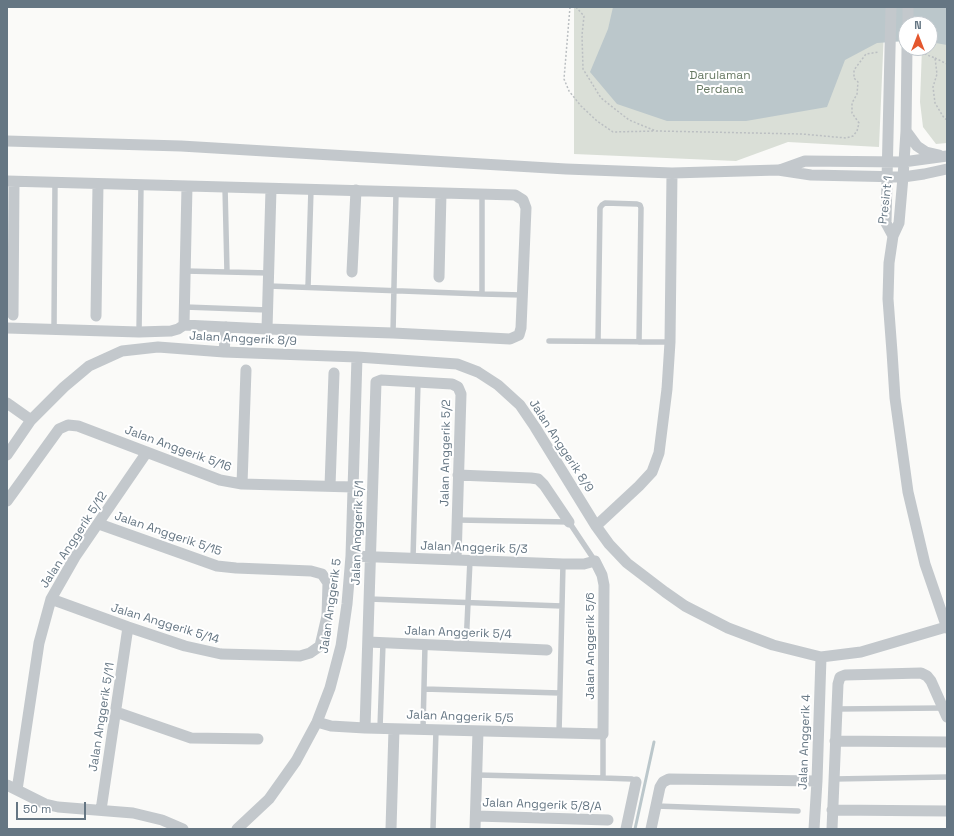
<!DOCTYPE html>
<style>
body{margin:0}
#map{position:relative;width:954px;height:836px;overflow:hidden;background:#fafaf8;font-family:"Space Grotesk",sans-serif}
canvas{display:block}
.frame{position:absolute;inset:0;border:8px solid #657683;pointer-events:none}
.north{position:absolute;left:898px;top:16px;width:40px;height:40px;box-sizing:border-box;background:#fff;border:1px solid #c1c8cd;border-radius:50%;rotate:0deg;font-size:11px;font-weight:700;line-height:16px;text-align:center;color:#657683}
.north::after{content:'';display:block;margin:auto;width:14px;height:18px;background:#e4572e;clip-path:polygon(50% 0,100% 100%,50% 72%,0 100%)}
.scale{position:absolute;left:16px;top:802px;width:70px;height:18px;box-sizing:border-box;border:2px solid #657683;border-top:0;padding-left:5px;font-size:12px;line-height:14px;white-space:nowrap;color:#657683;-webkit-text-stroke:3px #fff;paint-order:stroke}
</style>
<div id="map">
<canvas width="954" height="836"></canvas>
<div class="frame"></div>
<div class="north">N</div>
<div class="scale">50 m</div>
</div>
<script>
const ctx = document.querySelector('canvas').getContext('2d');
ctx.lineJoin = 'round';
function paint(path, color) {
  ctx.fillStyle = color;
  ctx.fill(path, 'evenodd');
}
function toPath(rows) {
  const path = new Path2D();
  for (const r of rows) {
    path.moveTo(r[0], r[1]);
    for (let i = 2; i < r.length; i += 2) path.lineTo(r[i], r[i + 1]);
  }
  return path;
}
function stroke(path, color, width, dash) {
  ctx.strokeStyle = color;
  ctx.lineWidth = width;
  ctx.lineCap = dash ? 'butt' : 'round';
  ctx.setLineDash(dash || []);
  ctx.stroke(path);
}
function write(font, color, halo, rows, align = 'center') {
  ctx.font = font + ' "Space Grotesk",sans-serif';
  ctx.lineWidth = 4;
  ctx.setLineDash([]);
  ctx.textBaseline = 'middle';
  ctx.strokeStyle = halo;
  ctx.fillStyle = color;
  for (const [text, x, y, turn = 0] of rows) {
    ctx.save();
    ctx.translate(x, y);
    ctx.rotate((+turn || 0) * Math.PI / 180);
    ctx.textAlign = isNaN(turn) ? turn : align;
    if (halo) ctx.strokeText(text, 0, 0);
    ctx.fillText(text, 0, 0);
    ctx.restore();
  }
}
const green = toPath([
 [574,7,885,7,879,147,788,142,736,161,574,154],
 [947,7,947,143,936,144,923,127,920,102,922,48,930,48,930,24]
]);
const water = toPath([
 [613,7,947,7,947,45,930,42,930,24,906,24,906,41,877,43,845,60,827,107,746,121,667,121,617,104,590,72,608,29]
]);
const stream = toPath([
 [635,829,654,742]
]);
const path = toPath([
 [570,7,564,79,569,91,581,106,597,121,613,132,655,131],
 [576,7,584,16,582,35,583,69,601,98,629,120,656,131,802,134,846,138,853,136,857,131,859,123,852,113,852,103,857,94,858,82,854,78,854,70,866,54,879,52],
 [917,51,935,58,937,74,933,87,935,103,944,118,947,120],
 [935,58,947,64]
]);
const service = toPath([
 [225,187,227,272],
 [185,271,269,273],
 [269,286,482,294,482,194],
 [308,287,311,189],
 [482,294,522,295],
 [185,307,268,310],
 [54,329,55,183],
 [139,332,141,185],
 [393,333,396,192],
 [549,341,670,342],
 [598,341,600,208,602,205,605,203,637,204,640,205,641,208,639,342],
 [457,520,569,522,595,561],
 [413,558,418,382],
 [369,599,562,606],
 [466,646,470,560],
 [424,689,560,693],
 [837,709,943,708],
 [380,728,383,643],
 [423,729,425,645],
 [559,733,563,564],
 [477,775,603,778,632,779,636,782],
 [603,778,603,734],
 [834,779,947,777],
 [656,806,798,811],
 [433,829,436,730]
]);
const minor = toPath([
 [891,7,886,223,893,236],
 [908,24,908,7],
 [907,48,906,131,903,177,899,223,893,236,889,263,888,299,892,352,895,398,908,492,925,564,947,628],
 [906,131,917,146,926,152,939,155],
 [7,141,181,146,566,169,672,173,778,170,811,175,903,177,924,174,947,169],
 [780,170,805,161,903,162,947,156],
 [7,181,515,195,523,200,526,208,521,328,519,335,510,339,393,333,267,329,184,325,178,329,171,331,139,332,7,328],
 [352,272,356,190],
 [439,277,441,193],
 [13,315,14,182],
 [96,316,98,184],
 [184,325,187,186],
 [267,329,271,189],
 [224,352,226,327],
 [7,403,31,420],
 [7,455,31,420,64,387,89,366,122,351,158,347,224,352,357,357,457,364,478,372,498,385,520,405,535,427,596,526,609,544,627,563,665,592,685,606,728,628,773,645,821,657,861,652,946,627],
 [458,475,531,478,538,479,544,485,569,522],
 [242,484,246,370],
 [330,486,334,373],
 [7,501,59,429,68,425,78,426,220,480,242,484,353,487],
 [596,526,639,486,652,472,659,453,667,389,670,342,672,173],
 [51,599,128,627,185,646,221,654,300,656,310,653,320,646,327,616,328,583,322,574,311,571,236,568,217,566,99,524],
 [368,642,547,650],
 [116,712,191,738,258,739],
 [317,722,331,726,365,728,603,734,604,585,602,575,595,561,584,564,563,564,351,556],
 [365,728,376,382,381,380,452,384,458,387,461,394,456,560],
 [835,741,947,742],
 [7,785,45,804,58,807,133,813,162,820,183,829],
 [17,790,39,643,51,599,75,557,147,452],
 [101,810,128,627],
 [832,810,947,811],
 [476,816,608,820],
 [237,829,269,799,296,761,317,722,330,688,341,646,347,604,351,556,357,357],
 [391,829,394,729],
 [475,829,478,731],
 [626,829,636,782],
 [651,829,660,787,663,782,669,779,817,781],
 [814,829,817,781,821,657],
 [832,829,838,684,840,677,845,675,921,673,927,676,931,681,947,717]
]);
const parkNames = [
 ["Darulaman",720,76],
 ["Perdana",720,90]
];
const streetNames = [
 ["Presint 1",886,200,-83],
 ["Jalan Anggerik 8/9",243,339,3],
 ["Jalan Anggerik 8/9",561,446,57],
 ["Jalan Anggerik 5/16",178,449,20],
 ["Jalan Anggerik 5/2",446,453,-89],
 ["Jalan Anggerik 5/1",358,533,-88],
 ["Jalan Anggerik 5/15",168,534,19],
 ["Jalan Anggerik 5/12",74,540,-57],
 ["Jalan Anggerik 5/3",474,548,2],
 ["Jalan Anggerik 5",331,606,-82],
 ["Jalan Anggerik 5/14",165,624,17],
 ["Jalan Anggerik 5/4",458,633,2],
 ["Jalan Anggerik 5/6",591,646,-90],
 ["Jalan Anggerik 5/11",102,717,-81],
 ["Jalan Anggerik 5/5",460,717,2],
 ["Jalan Anggerik 4",805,742,-88],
 ["Jalan Anggerik 5/8/A",542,805,2]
];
paint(green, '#dadfd7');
paint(water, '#bbc7cb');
stroke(stream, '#bbc7cb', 3);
stroke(path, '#bbbfc2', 1.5, [2, 2]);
stroke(service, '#c3c8cc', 5.5);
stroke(minor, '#c3c8cc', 11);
write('12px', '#687a64', '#fff', parkNames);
write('12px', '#657683', '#fff', streetNames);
</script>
